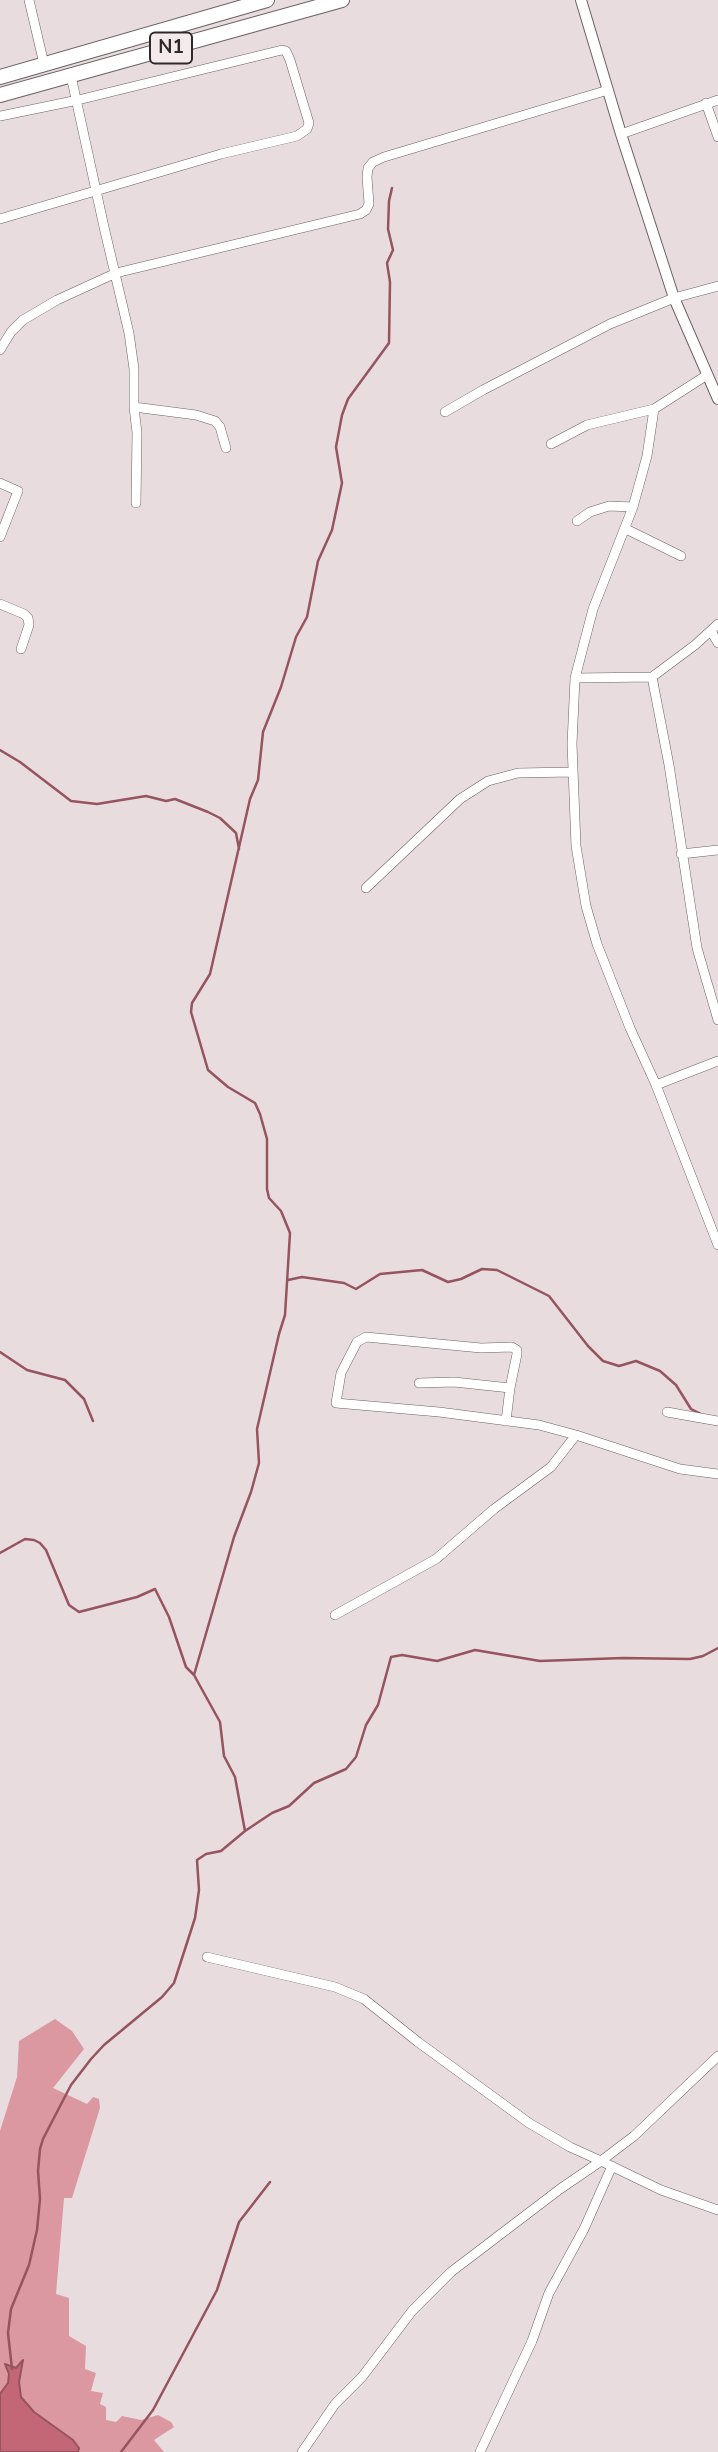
<!DOCTYPE html>
<style>
body{margin:0}
canvas{display:block;background:#e8dcde}
</style>
<canvas width="718" height="2452"></canvas>
<script>
const ctx = document.querySelector('canvas').getContext('2d');
ctx.lineJoin = 'round';
function paint(path, color) {
  ctx.fillStyle = color;
  ctx.fill(path, 'evenodd');
}
function toPath(rows) {
  const path = new Path2D();
  for (const r of rows) {
    path.moveTo(r[0], r[1]);
    for (let i = 2; i < r.length; i += 2) path.lineTo(r[i], r[i + 1]);
  }
  return path;
}
function stroke(path, color, width, dash) {
  ctx.strokeStyle = color;
  ctx.lineWidth = width;
  ctx.lineCap = dash ? 'butt' : 'round';
  ctx.setLineDash(dash || []);
  ctx.stroke(path);
}
function write(font, color, halo, rows, align = 'center') {
  ctx.font = font + ' "Nunito Sans",sans-serif';
  ctx.lineWidth = 5;
  ctx.setLineDash([]);
  ctx.textBaseline = 'middle';
  ctx.strokeStyle = halo;
  ctx.fillStyle = color;
  for (const [text, x, y, turn = 0] of rows) {
    ctx.save();
    ctx.translate(x, y);
    ctx.rotate((+turn || 0) * Math.PI / 180);
    ctx.textAlign = isNaN(turn) ? turn : align;
    if (halo) ctx.strokeText(text, 0, 0);
    ctx.fillText(text, 0, 0);
    ctx.restore();
  }
}
const green = toPath([
 [55,2019,72,2031,84,2049,53,2088,87,2104,93,2097,99,2099,100,2108,72,2198,64,2198,56,2294,69,2298,69,2336,86,2346,85,2369,96,2373,91,2391,103,2393,100,2404,106,2407,106,2420,116,2422,122,2416,141,2420,158,2415,171,2422,174,2427,154,2440,164,2452,78,2452,79,2448,73,2440,34,2412,21,2397,19,2382,21,2362,16,2368,5,2365,9,2374,8,2383,0,2394,0,2131,17,2077,19,2041]
]);
const water = toPath([
 [23,2360,19,2382,21,2397,34,2412,73,2440,79,2448,78,2452,0,2452,0,2394,8,2383,9,2374,5,2364,16,2368,23,2360]
]);
const stream = toPath([
 [0,750,20,762,71,801,97,804,146,796,166,801,175,799,208,812,220,818,236,833,239,849],
 [288,1280,302,1277,344,1283,356,1289,380,1274,422,1270,448,1282,461,1279,482,1269,497,1270,549,1296,588,1346,603,1361,619,1366,636,1361,660,1371,676,1385,691,1409,701,1414],
 [0,1352,27,1370,65,1380,84,1399,93,1421],
 [0,1553,25,1539,34,1540,40,1543,46,1550,69,1605,79,1612,137,1597,155,1589,169,1617,186,1667,194,1675,220,1722,224,1756,235,1777,245,1831,221,1851,206,1854,197,1860,199,1890,195,1918,174,1983,162,1997,104,2045,91,2059,71,2085,43,2139,40,2149,38,2171,40,2199,37,2230,29,2265,11,2309,8,2333,12,2369],
 [194,1675,234,1537,251,1492,259,1463,257,1429,279,1334,285,1315,290,1233,281,1211,269,1198,267,1189,267,1139,260,1114,255,1103,228,1087,208,1070,191,1012,192,1003,210,974,250,799,258,780,263,732,281,687,296,637,307,617,318,561,332,530,342,483,336,447,342,415,348,399,389,343,390,282,387,263,393,250,388,229,389,201,392,188],
 [245,1831,272,1813,289,1806,314,1783,346,1769,356,1757,366,1725,378,1705,391,1657,402,1655,437,1661,475,1650,540,1661,623,1658,690,1659,703,1656,718,1648],
 [121,2452,153,2410,217,2290,239,2222,270,2182]
]);
const minor = toPath([
 [29,0,44,64],
 [71,76,104,227,129,333,134,369,134,407],
 [706,103,718,137],
 [0,116,78,100,282,50,286,51,290,60,309,123,307,129,297,136,221,154,0,219],
 [621,134,718,100],
 [0,350,11,332,23,320,57,300,116,273,360,214,366,210,369,204,367,177,368,168,373,162,384,157,608,90],
 [654,409,647,456,633,507,593,609,575,678,572,744,576,846,586,906,597,944,630,1028,656,1085,718,1245],
 [445,412,483,390,610,324,674,298,718,286],
 [551,444,587,425,654,409,707,375],
 [0,483,18,491,0,537],
 [136,503,137,433,134,407,196,415,215,421,220,427,226,448],
 [577,521,590,512,609,506,633,507],
 [626,529,681,556],
 [0,604,24,614,28,618,29,625,21,649],
 [711,631,718,643],
 [652,677,669,765,697,948,718,1020],
 [575,678,652,677,695,645,718,624],
 [681,854,718,850],
 [366,888,460,799,488,781,518,773,572,772],
 [656,1085,718,1061],
 [419,1383,454,1382,510,1388,506,1421],
 [510,1388,517,1354,517,1350,512,1347,481,1348,366,1337,357,1342,341,1373,336,1403,439,1412,539,1425,576,1435,680,1469,718,1474],
 [667,1412,718,1421],
 [335,1615,436,1559,494,1509,551,1467,576,1435],
 [207,1957,335,1987,364,1999,418,2042,529,2123,570,2147,601,2161,634,2136,718,2056],
 [302,2452,335,2404,362,2377,412,2311,451,2272,560,2189,601,2161,661,2190,718,2210],
 [480,2452,532,2341,549,2293,584,2229,612,2166]
]);
const tertiary = toPath([
 [581,0,621,134,674,298,718,399]
]);
const primary = toPath([
 [0,77,267,0],
 [0,95,342,0]
]);
const shields = [
 [171,48,42]
];
const shieldNames = [
 ["N1",171,48]
];
paint(green, '#db98a1');
paint(water, '#c36776');
stroke(water, '#96545f', 2);
stroke(stream, '#96545f', 2.5);
stroke(minor, '#6b6162', 10);
stroke(tertiary, '#6b6162', 12);
stroke(primary, '#6b6162', 16);
stroke(minor, '#fff', 9);
stroke(tertiary, '#fff', 10);
stroke(primary, '#fff', 14);
for (const [x, y, w] of shields) {
  const box = new Path2D();
  box.roundRect(x - w / 2, y - 15.5, w, 31, 5);
  ctx.fillStyle = '#f5eaeb';
  ctx.fill(box);
  stroke(box, '#2e292a', 2);
}
write('bold 19px', '#2e292a', null, shieldNames);
</script>
